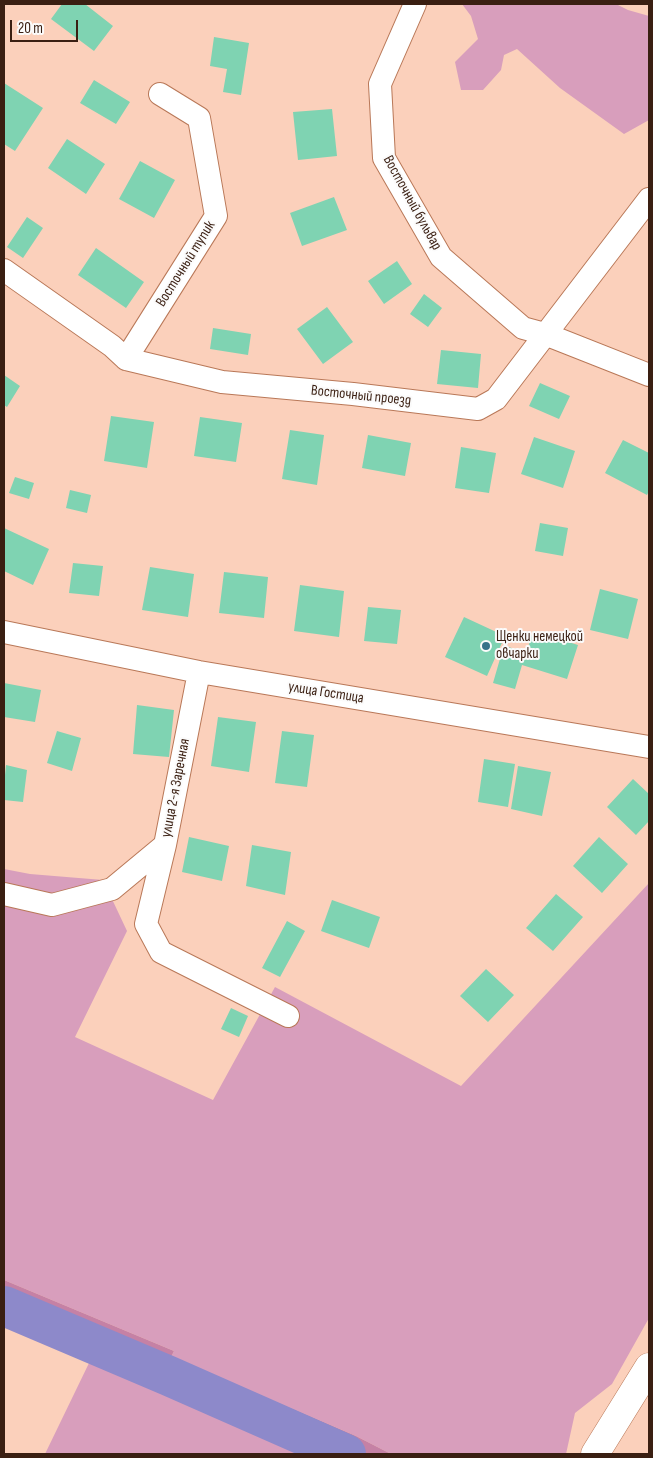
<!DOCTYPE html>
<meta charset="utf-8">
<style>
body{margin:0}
#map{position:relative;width:653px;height:1458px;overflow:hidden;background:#fbd0bb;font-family:"Sofia Sans Condensed",sans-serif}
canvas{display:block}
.frame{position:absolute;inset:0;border:5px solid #3a1f12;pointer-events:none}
.scale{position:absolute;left:10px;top:20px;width:68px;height:22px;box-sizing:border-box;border:2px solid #3a1f12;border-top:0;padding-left:6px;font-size:15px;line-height:18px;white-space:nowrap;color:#3a1f12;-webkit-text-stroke:4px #fbfbfb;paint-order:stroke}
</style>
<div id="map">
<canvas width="653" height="1458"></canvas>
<div class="frame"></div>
<div class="scale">20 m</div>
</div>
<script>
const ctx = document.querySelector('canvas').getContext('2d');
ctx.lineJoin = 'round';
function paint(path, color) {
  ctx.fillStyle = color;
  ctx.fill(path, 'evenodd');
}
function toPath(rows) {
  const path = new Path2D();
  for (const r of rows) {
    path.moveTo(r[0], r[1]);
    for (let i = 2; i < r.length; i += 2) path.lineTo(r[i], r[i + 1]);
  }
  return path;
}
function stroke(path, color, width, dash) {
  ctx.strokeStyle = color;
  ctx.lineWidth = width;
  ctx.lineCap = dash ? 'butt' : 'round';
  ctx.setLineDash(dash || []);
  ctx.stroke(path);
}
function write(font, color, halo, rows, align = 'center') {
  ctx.font = font + ' "Sofia Sans Condensed",sans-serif';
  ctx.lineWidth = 4;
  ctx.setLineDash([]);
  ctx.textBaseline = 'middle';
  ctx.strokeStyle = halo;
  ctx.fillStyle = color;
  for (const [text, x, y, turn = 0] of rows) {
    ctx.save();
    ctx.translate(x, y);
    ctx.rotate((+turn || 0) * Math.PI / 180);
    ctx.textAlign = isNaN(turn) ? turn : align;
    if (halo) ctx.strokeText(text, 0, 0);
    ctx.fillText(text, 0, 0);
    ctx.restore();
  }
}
const green = toPath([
 [462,4,616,4,628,10,649,16,649,120,624,134,560,88,517,49,504,55,501,70,483,90,461,90,455,62,478,39,471,16],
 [4,869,30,874,103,880,127,931,75,1037,213,1100,275,987,461,1086,649,883,649,1318,612,1384,575,1413,566,1454,391,1454,356,1436,246,1389,229,1414,300,1454,45,1454,90,1361,157,1386,174,1351,4,1280]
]);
const forest = toPath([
 [4,1280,174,1351,157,1386,114,1371,4,1327],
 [246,1389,356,1436,391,1454,300,1454,229,1414]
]);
const river = toPath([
 [4,1306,169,1376,346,1454]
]);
const building = toPath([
 [62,4,85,4,113,26,94,51,51,19],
 [214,37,249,43,241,95,223,92,227,69,210,66],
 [94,80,130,102,116,124,80,103],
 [4,83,43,108,15,151,4,144],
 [332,109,337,156,298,160,293,112],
 [67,139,105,164,86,194,48,168],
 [140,161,175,180,154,218,119,199],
 [334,197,347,230,302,246,290,213],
 [27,217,43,228,23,258,7,247],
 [96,248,144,282,126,308,78,275],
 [397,261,412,284,384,304,368,281],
 [424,294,442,308,428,327,410,314],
 [327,307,353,342,323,364,297,329],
 [213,328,251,334,248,355,210,349],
 [441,350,481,354,478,388,437,384],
 [4,375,20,386,7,407,4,405],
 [540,383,570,396,559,419,529,406],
 [111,416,154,422,147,468,104,461],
 [200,417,242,423,236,462,194,456],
 [290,430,324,435,317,485,282,479],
 [368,435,411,443,405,476,362,468],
 [534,437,575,451,563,488,521,474],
 [623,440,649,453,649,491,647,495,605,473],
 [461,447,496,453,489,493,455,488],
 [15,477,34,483,29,499,9,493],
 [70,490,91,495,87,513,66,508],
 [540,523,568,528,563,556,535,551],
 [4,528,49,549,33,585,4,571],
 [73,563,103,566,99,596,69,593],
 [150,567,194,574,188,617,142,610],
 [224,572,268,577,264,618,219,613],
 [300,585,344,591,339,637,294,631],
 [600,589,638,599,628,639,590,630],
 [368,607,401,610,397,644,364,641],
 [464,617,505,636,487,676,445,657],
 [533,631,578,645,567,679,522,665,515,689,493,683,504,645,526,654],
 [4,683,41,690,35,722,4,717],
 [137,705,174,710,169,757,133,754],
 [218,717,256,722,249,772,211,766],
 [57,731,81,738,72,771,47,763],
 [282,731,314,735,307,787,275,783],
 [484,759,515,764,508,807,478,802],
 [6,765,27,770,23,802,4,800,4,785],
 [518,766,551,772,542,816,511,809],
 [633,779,649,794,649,821,636,835,607,807],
 [189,837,229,846,222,881,182,872],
 [599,837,628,864,602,893,573,866],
 [252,845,291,852,285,895,246,886],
 [556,894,583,917,553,951,526,928],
 [332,900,380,917,369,948,321,931],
 [287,921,305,931,280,977,262,968],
 [486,969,514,995,488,1022,460,996],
 [231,1008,248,1016,239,1037,221,1029]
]);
const minor = toPath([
 [415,4,380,84,384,158,441,257,523,328,545,334,649,375],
 [4,270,112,346,126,359,222,382,353,394,478,409,496,399,649,199],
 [126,359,216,216,199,118,160,94],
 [4,632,199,672,649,747],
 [165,845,146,924,161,952,288,1016],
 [4,894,52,905,112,889,165,845,199,672]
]);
const major = toPath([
 [595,1454,649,1367]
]);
const markers = [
 [486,646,5,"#37728a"]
];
const streetNames = [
 ["Восточный бульвар",412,203,61],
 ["Восточный тупик",186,264,-58],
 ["Восточный проезд",361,396,6],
 ["улица Гостица",326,693,9],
 ["улица 2-я Заречная",176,788,-79]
];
const poiNames = [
 ["Щенки немецкой",496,637],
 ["овчарки",496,654]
];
paint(green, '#d89ebc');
paint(forest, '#c581a5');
stroke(river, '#8d89ca', 40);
paint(building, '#7fd3b2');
stroke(minor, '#b97858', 24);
stroke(major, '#b97858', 29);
stroke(minor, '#fff', 22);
stroke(major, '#fff', 28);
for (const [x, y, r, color] of markers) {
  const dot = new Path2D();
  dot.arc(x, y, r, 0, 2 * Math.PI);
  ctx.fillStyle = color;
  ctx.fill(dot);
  stroke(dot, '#fbfbfb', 2);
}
write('15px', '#3a1f12', '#fbfbfb', streetNames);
write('15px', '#3a1f12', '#fbfbfb', poiNames, 'left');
</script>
